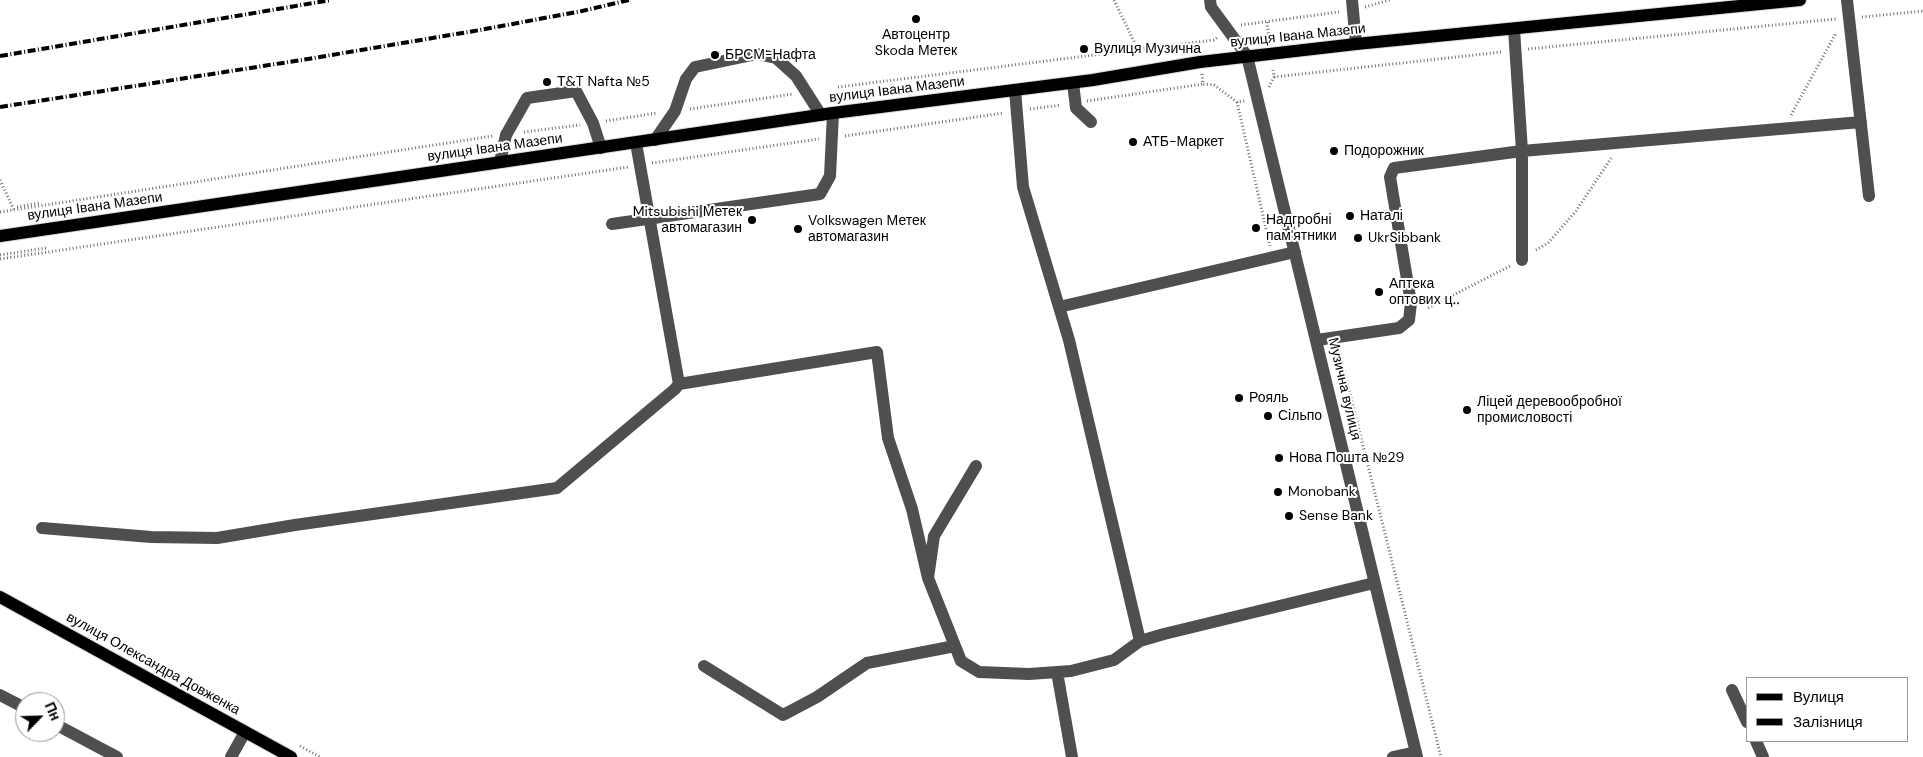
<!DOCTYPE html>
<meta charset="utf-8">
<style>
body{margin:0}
#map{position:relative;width:1923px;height:757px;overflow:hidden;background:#fff;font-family:"DM Sans",sans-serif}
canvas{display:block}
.legend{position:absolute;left:1746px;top:677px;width:162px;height:65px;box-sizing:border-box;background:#fff;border:1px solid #999;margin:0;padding:6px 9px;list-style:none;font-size:15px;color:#000}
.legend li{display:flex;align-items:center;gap:10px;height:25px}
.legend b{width:25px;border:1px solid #999}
.north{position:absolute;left:15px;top:692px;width:50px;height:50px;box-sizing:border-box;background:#fff;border:1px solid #999;border-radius:50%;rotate:66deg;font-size:14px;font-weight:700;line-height:20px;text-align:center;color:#000}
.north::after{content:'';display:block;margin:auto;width:18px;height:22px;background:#000;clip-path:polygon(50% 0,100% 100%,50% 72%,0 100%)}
</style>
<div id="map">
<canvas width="1923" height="757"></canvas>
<ul class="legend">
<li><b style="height:6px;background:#000"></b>Вулиця</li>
<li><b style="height:6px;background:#000"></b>Залізниця</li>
</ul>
<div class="north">Пн</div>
</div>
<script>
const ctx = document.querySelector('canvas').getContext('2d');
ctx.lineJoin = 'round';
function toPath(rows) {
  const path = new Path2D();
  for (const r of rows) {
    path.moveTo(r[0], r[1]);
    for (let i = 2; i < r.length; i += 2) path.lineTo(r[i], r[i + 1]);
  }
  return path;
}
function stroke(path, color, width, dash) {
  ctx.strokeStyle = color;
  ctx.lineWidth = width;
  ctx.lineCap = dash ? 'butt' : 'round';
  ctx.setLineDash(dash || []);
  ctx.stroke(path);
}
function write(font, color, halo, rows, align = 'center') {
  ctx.font = font + ' "DM Sans",sans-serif';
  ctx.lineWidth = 4;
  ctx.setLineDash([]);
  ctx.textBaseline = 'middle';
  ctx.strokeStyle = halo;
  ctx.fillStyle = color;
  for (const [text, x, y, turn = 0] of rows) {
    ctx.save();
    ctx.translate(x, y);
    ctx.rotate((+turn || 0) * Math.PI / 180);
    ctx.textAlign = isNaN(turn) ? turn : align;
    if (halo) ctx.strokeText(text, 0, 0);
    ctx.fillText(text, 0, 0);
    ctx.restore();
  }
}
const path = toPath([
 [1114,0,1138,50],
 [1365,7,1390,0],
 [1862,17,1923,11],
 [1267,22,1269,40],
 [1241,25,1339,12],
 [1528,49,1836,19],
 [1202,74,1203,84,1214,85,1237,102,1245,101],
 [1274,77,1502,52],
 [838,87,1214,40,1218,37],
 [1269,87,1274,77,1273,70],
 [1087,101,1203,84],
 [1237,102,1270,246],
 [690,109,793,94],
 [1030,109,1061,105],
 [1791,115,1836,33],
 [606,121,657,113],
 [524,132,580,125],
 [845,136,1004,113],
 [652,163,819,139],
 [0,180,14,210],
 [17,207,39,203],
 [0,212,493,136],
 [1536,250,1548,243,1576,211,1612,157],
 [0,255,46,248],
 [0,259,628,167],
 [1428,308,1512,265],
 [1339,350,1441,757],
 [300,746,320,757]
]);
const minor = toPath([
 [1210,0,1211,7,1247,56,1417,757],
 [1352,0,1356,44],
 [1847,0,1869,196],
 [1514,29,1522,151,1522,260],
 [1073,83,1076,108,1091,122],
 [1015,90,1023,187,1069,340,1140,641],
 [655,140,675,111,686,79,695,67,757,54,776,58,796,76,821,115],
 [636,143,679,384,877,352,888,438,912,509,928,578],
 [500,162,506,135,527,98,576,91,593,123,601,148],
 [612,224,820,194,830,176,833,113],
 [1059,307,1295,252],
 [1317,340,1399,328,1409,320,1411,303,1390,177,1394,168,1522,151,1861,122],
 [976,466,934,536,928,578,961,661,979,672,1029,674,1071,671,1114,660,1140,641,1164,634,1374,583],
 [42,528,151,537,217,538,295,525,557,488,675,389,679,384],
 [704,666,783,715,817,697,867,663,955,646],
 [1057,672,1072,757],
 [1732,690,1747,722],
 [0,695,25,708],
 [55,724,117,757],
 [1756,741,1763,757],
 [231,757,245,732],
 [1393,757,1416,752]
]);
const major = toPath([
 [0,236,833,113,1093,80,1200,62,1356,44,1800,0],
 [0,597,291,757]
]);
const rail = toPath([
 [0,56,331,0],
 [0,107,308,59,480,30,582,11,629,0]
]);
const markers = [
 [916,19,5,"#000"],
 [1084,49,5,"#000"],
 [715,55,5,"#000"],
 [547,82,5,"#000"],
 [1133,142,5,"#000"],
 [1334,151,5,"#000"],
 [1350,216,5,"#000"],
 [752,220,5,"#000"],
 [1256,228,5,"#000"],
 [798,229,5,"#000"],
 [1358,238,5,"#000"],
 [1379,292,5,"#000"],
 [1239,398,5,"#000"],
 [1467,410,5,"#000"],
 [1268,416,5,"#000"],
 [1279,458,5,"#000"],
 [1278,492,5,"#000"],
 [1289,516,5,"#000"]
];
const poiNames = [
 ["Автоцентр",916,35,"center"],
 ["Skoda Метек",916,51,"center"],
 ["Вулиця Музична",1094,49],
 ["БРСМ-Нафта",725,55],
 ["Т&T Nafta №5",557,82],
 ["АТБ-Маркет",1143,142],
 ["Подорожник",1344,151],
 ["Mitsubishi Метек",742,212,"right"],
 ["автомагазин",742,228,"right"],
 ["Наталі",1360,216],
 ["Надгробні",1266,220],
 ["пам'ятники",1266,236],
 ["Volkswagen Метек",808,221],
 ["автомагазин",808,237],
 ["UkrSibbank",1368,238],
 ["Аптека",1389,284],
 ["оптових ц‥",1389,300],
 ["Рояль",1249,398],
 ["Ліцей деревообробної",1477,402],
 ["промисловості",1477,418],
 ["Сільпо",1278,416],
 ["Нова Пошта №29",1289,458],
 ["Monobank",1288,492],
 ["Sense Bank",1299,516]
];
const streetNames = [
 ["вулиця Івана Мазепи",1298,36,-6],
 ["вулиця Івана Мазепи",897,90,-7],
 ["вулиця Івана Мазепи",495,148,-8],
 ["вулиця Івана Мазепи",95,207,-8],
 ["Музична вулиця",1344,389,77],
 ["вулиця Олександра Довженка",153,664,29]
];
stroke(major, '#dbdbdb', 14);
stroke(path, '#717171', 3, [1, 2.5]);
stroke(minor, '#4f4f4f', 12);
stroke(major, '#000', 12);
stroke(rail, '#000', 4, [8, 2.5, 1, 2.5]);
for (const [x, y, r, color] of markers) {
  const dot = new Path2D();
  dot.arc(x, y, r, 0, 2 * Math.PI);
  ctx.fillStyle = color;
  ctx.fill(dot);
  stroke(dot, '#fff', 2);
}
write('14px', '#000', '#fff', poiNames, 'left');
write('14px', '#000', '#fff', streetNames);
</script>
